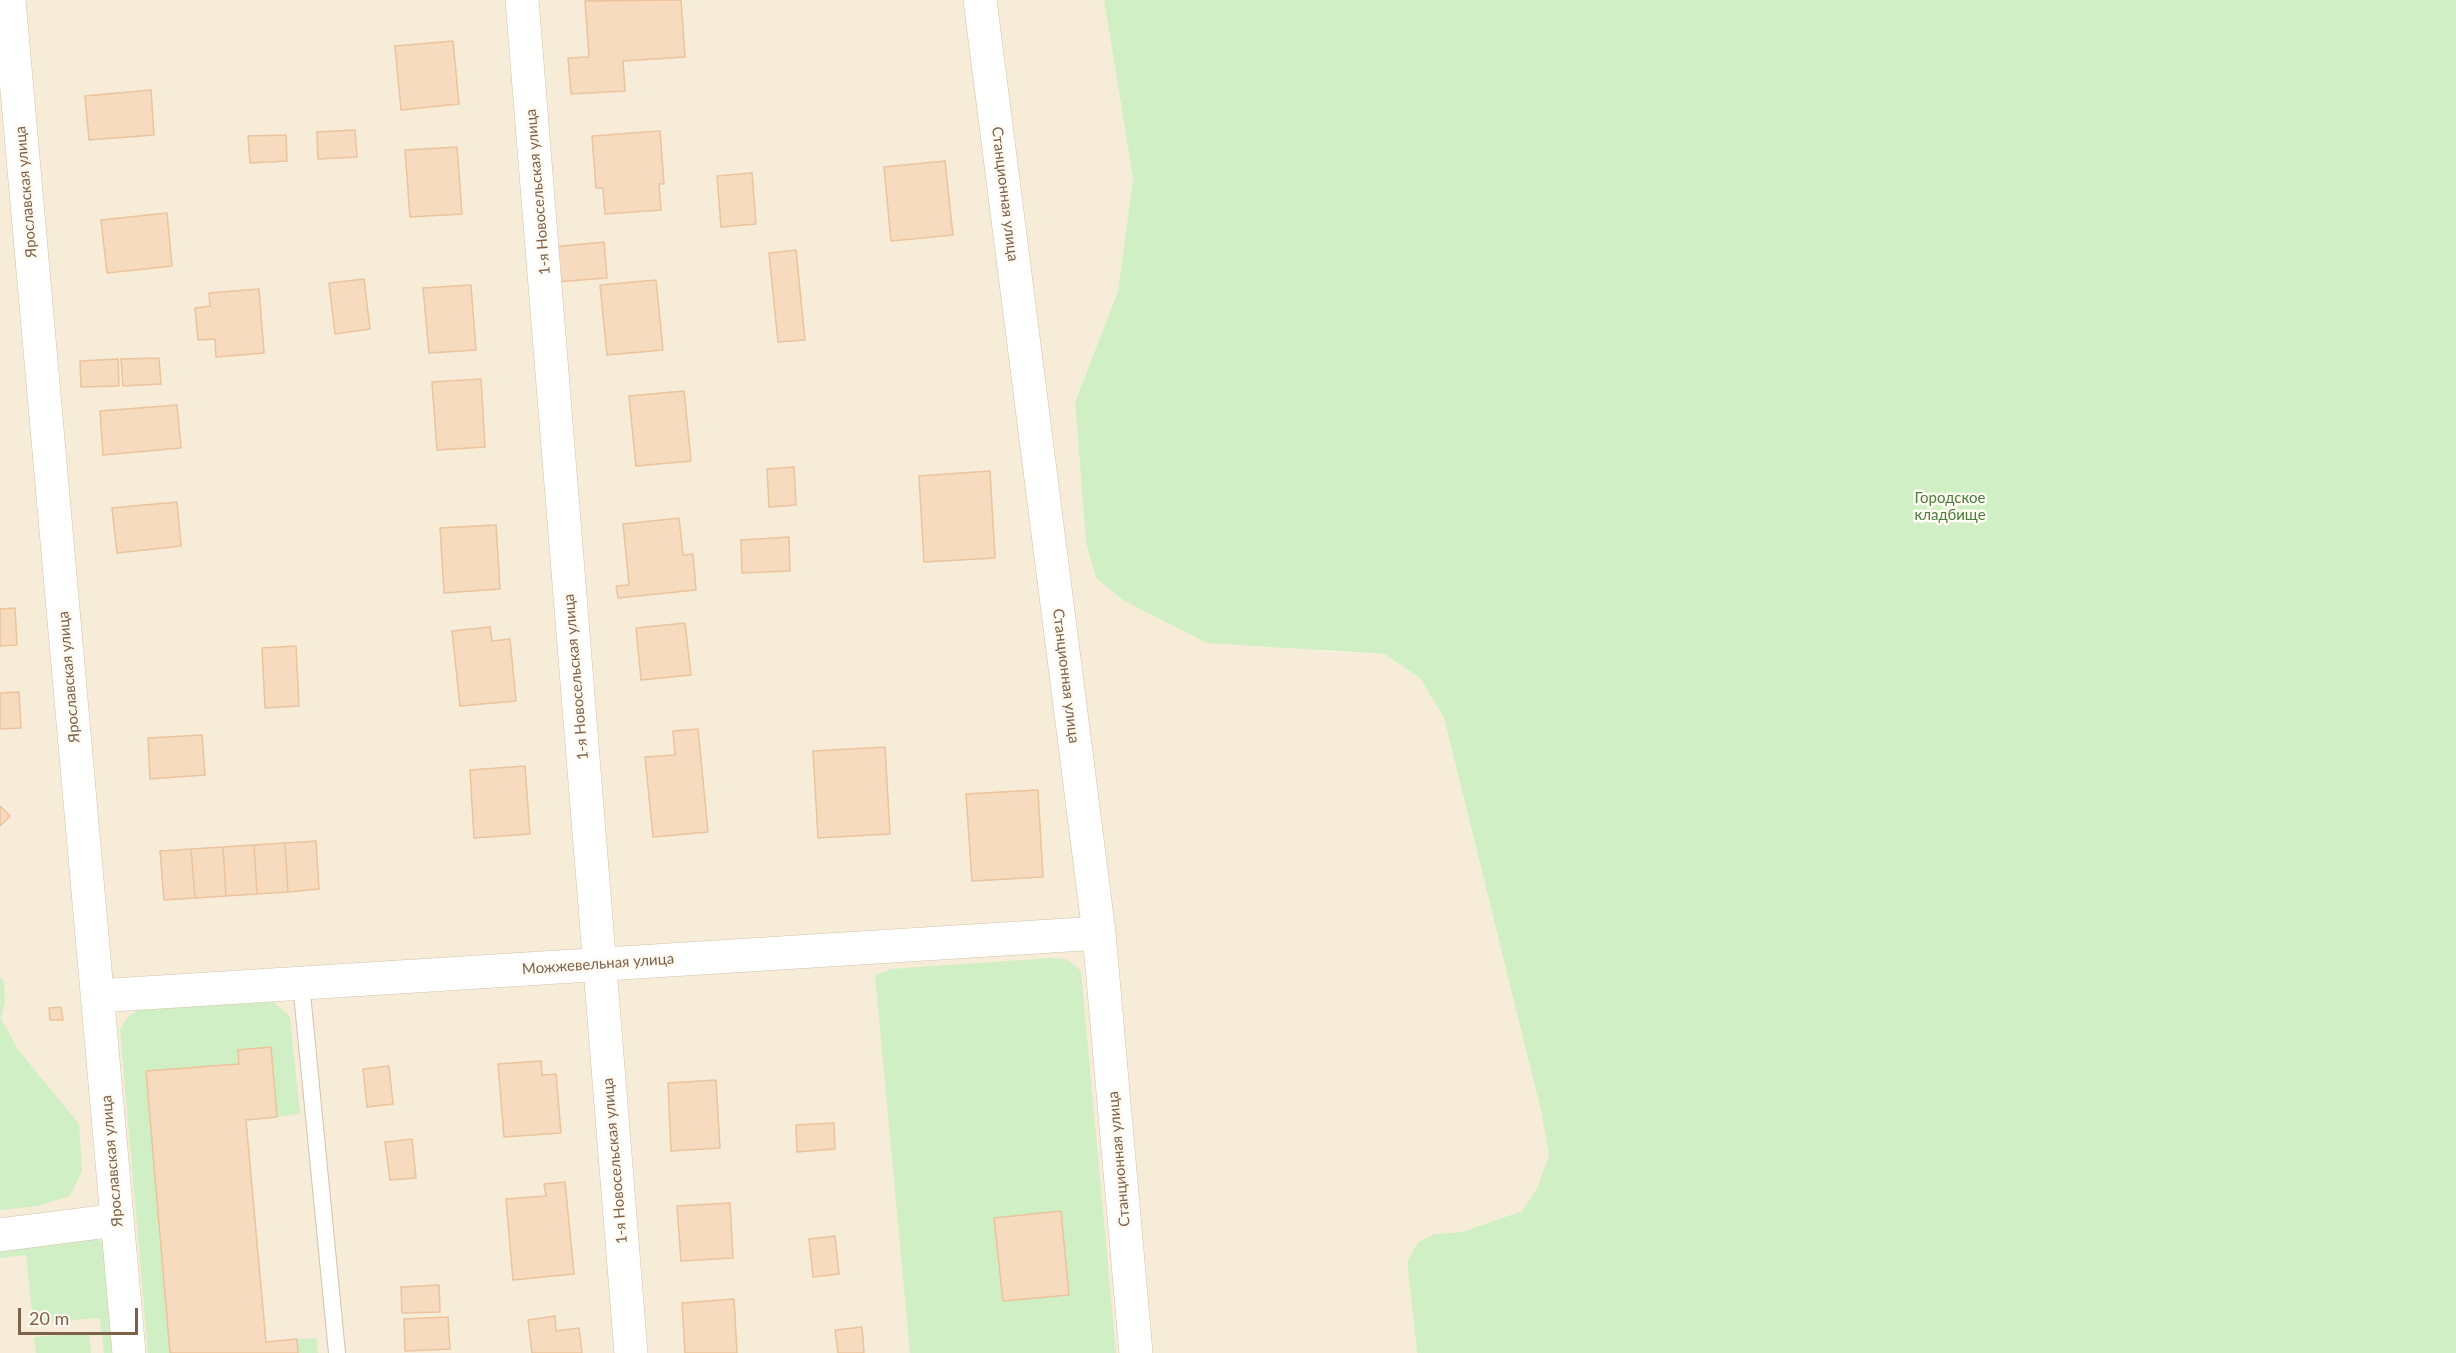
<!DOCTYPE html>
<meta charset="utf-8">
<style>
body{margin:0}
#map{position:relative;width:2456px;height:1353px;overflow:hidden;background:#fef9e9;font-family:Lato,sans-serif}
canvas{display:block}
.scale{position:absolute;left:18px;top:1308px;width:120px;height:27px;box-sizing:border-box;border:3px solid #7d6149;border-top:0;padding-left:8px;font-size:18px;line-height:21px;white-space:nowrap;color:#7d6149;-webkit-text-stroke:4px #fffbf2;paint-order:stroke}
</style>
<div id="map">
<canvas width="2456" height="1353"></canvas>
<div class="scale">20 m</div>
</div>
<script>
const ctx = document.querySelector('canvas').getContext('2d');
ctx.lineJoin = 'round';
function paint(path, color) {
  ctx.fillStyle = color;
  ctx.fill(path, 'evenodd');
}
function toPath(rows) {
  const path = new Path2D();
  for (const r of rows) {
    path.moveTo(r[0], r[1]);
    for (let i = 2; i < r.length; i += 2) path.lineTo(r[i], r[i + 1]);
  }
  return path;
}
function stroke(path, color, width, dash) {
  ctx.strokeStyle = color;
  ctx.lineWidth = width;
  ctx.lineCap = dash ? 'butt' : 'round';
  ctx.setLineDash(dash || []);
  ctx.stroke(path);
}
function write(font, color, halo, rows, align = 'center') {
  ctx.font = font + ' Lato,sans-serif';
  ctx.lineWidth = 5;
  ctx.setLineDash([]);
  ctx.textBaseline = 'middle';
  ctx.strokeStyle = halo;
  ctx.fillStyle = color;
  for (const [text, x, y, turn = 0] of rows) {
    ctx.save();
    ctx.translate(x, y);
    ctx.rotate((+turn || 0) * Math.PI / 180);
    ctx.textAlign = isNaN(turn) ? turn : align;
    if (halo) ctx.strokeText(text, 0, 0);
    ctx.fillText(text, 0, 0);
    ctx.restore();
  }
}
const residential = toPath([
 [0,0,1104,0,1133,178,1118,291,1075,402,1086,543,1096,578,1321,651,1384,654,1420,678,1444,718,1541,1111,1549,1156,1537,1188,1522,1211,1462,1232,1434,1235,1418,1242,1407,1262,1417,1353,0,1353]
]);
const green = toPath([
 [1104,0,2456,0,2456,1353,1417,1353,1407,1262,1418,1242,1434,1234,1462,1232,1522,1211,1537,1188,1549,1156,1541,1111,1444,718,1420,678,1384,654,1207,643,1123,600,1096,578,1086,543,1075,402,1118,291,1133,178],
 [1051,958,1066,959,1081,971,1116,1353,910,1353,875,975,891,969],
 [0,977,4,981,5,1002,1,1019,19,1051,79,1124,82,1171,70,1196,38,1206,0,1210],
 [274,1002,290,1017,300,1114,277,1117,271,1047,238,1050,239,1064,146,1072,170,1353,148,1353,120,1029,127,1018,138,1010],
 [91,1234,109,1248,121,1353,104,1353,100,1318,33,1323,26,1255,0,1258,0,1244],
 [89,1333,91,1353,36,1353,34,1337],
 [317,1338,318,1353,298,1353,297,1339]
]);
const building = toPath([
 [681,0,685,57,623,61,625,91,571,94,568,58,589,57,585,1,681,0],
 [453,41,459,104,401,110,395,46,453,41],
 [151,90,154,135,89,140,85,96,151,90],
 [355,130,357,157,318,159,317,132,355,130],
 [660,131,664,184,659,184,661,210,605,214,603,188,596,188,592,136,660,131],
 [286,135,287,161,250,163,248,136,286,135],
 [457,147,462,214,410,217,405,150,457,147],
 [945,161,953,235,891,241,884,167,945,161],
 [752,173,756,224,721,227,717,176,752,173],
 [167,213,172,266,107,273,101,220,167,213],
 [604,242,607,278,556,282,553,247,604,242],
 [796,250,805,340,778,342,769,253,796,250],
 [364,279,370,329,335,334,329,283,364,279],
 [656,280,663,350,607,355,600,285,656,280],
 [471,285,476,350,429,353,423,288,471,285],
 [259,289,264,353,216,357,215,339,198,340,195,308,210,306,209,293,259,289],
 [159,358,161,384,123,386,121,359,159,358],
 [118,359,119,386,81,387,80,361,118,359],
 [481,379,485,447,437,450,432,382,481,379],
 [684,391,691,461,636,466,629,396,684,391],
 [177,405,181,448,103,455,100,411,177,405],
 [794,467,796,505,769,507,767,469,794,467],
 [990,471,995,558,924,562,919,476,990,471],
 [177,502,181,546,117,553,112,508,177,502],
 [679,518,683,555,693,554,696,590,618,598,616,586,629,585,623,524,679,518],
 [496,525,500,589,444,593,440,528,496,525],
 [789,537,790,571,742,573,741,540,789,537],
 [15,608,17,645,0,646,0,609,15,608],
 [685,623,691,675,641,680,636,628,685,623],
 [490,627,492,641,510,639,516,701,460,706,452,631,490,627],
 [296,646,299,706,265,708,262,648,296,646],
 [19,692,21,728,0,729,0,693,19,692],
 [698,729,708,832,653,837,645,757,675,755,673,731,698,729],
 [202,735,205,775,150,779,148,738,202,735],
 [885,747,890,834,818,838,813,751,885,747],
 [525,766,530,834,474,838,470,770,525,766],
 [1038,790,1043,877,972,881,966,794,1038,790],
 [0,806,10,816,0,826,0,806],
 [316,841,319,889,288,892,285,843,316,841],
 [285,843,288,892,257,894,254,845,285,843],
 [254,845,257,894,226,896,223,847,254,845],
 [223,847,226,896,195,898,191,849,223,847],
 [191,849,195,898,164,900,160,851,191,849],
 [61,1007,63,1020,50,1020,49,1008,61,1007],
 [271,1047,277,1117,246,1120,256,1232,266,1342,297,1339,298,1353,170,1353,146,1071,239,1064,238,1050,271,1047],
 [541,1061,542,1075,556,1074,561,1133,504,1137,498,1064,541,1061],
 [389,1066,393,1104,367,1107,363,1069,389,1066],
 [716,1080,720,1148,671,1151,668,1083,716,1080],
 [834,1123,835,1149,797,1152,796,1125,834,1123],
 [412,1139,416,1178,390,1180,385,1142,412,1139],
 [565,1182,574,1274,513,1280,506,1199,546,1196,544,1184,565,1182],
 [730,1203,733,1258,681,1261,677,1206,730,1203],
 [1061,1211,1069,1295,1003,1301,994,1218,1061,1211],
 [835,1236,839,1274,813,1277,809,1239,835,1236],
 [439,1285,440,1312,402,1313,401,1287,439,1285],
 [734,1299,737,1353,685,1353,682,1303,734,1299],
 [555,1316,556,1331,579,1328,582,1353,532,1353,528,1320,555,1316],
 [448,1317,450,1349,405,1351,404,1319,448,1317],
 [862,1327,864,1353,838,1353,835,1330,862,1327]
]);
const service = toPath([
 [301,983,337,1353]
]);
const minor = toPath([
 [9,0,129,1353],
 [522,0,631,1353],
 [980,0,1099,933,1136,1353],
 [97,996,1099,933],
 [0,1235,117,1220]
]);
const streetNames = [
 ["Ярославская улица",26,192,-95],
 ["1-я Новосельская улица",538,192,-95],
 ["Станционная улица",1005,194,83],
 ["Станционная улица",1066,676,83],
 ["Ярославская улица",69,677,-95],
 ["1-я Новосельская улица",576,677,-95],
 ["Можжевельная улица",598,964,-4],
 ["Станционная улица",1119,1159,-95],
 ["Ярославская улица",112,1161,-95],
 ["1-я Новосельская улица",615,1161,-95]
];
const parkNames = [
 ["Городское",1950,498],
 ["кладбище",1950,515]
];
paint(residential, '#f7ecd7');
paint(green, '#d1efc5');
paint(building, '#f7dbbe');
stroke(building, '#ebc39c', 1.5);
stroke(service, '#d3c2ad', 18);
stroke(minor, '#d3c2ad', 34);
stroke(service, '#fff', 16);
stroke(minor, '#fff', 33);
write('15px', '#7d6149', '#fffbf2', streetNames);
write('15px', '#487e3c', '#fffbf2', parkNames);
</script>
